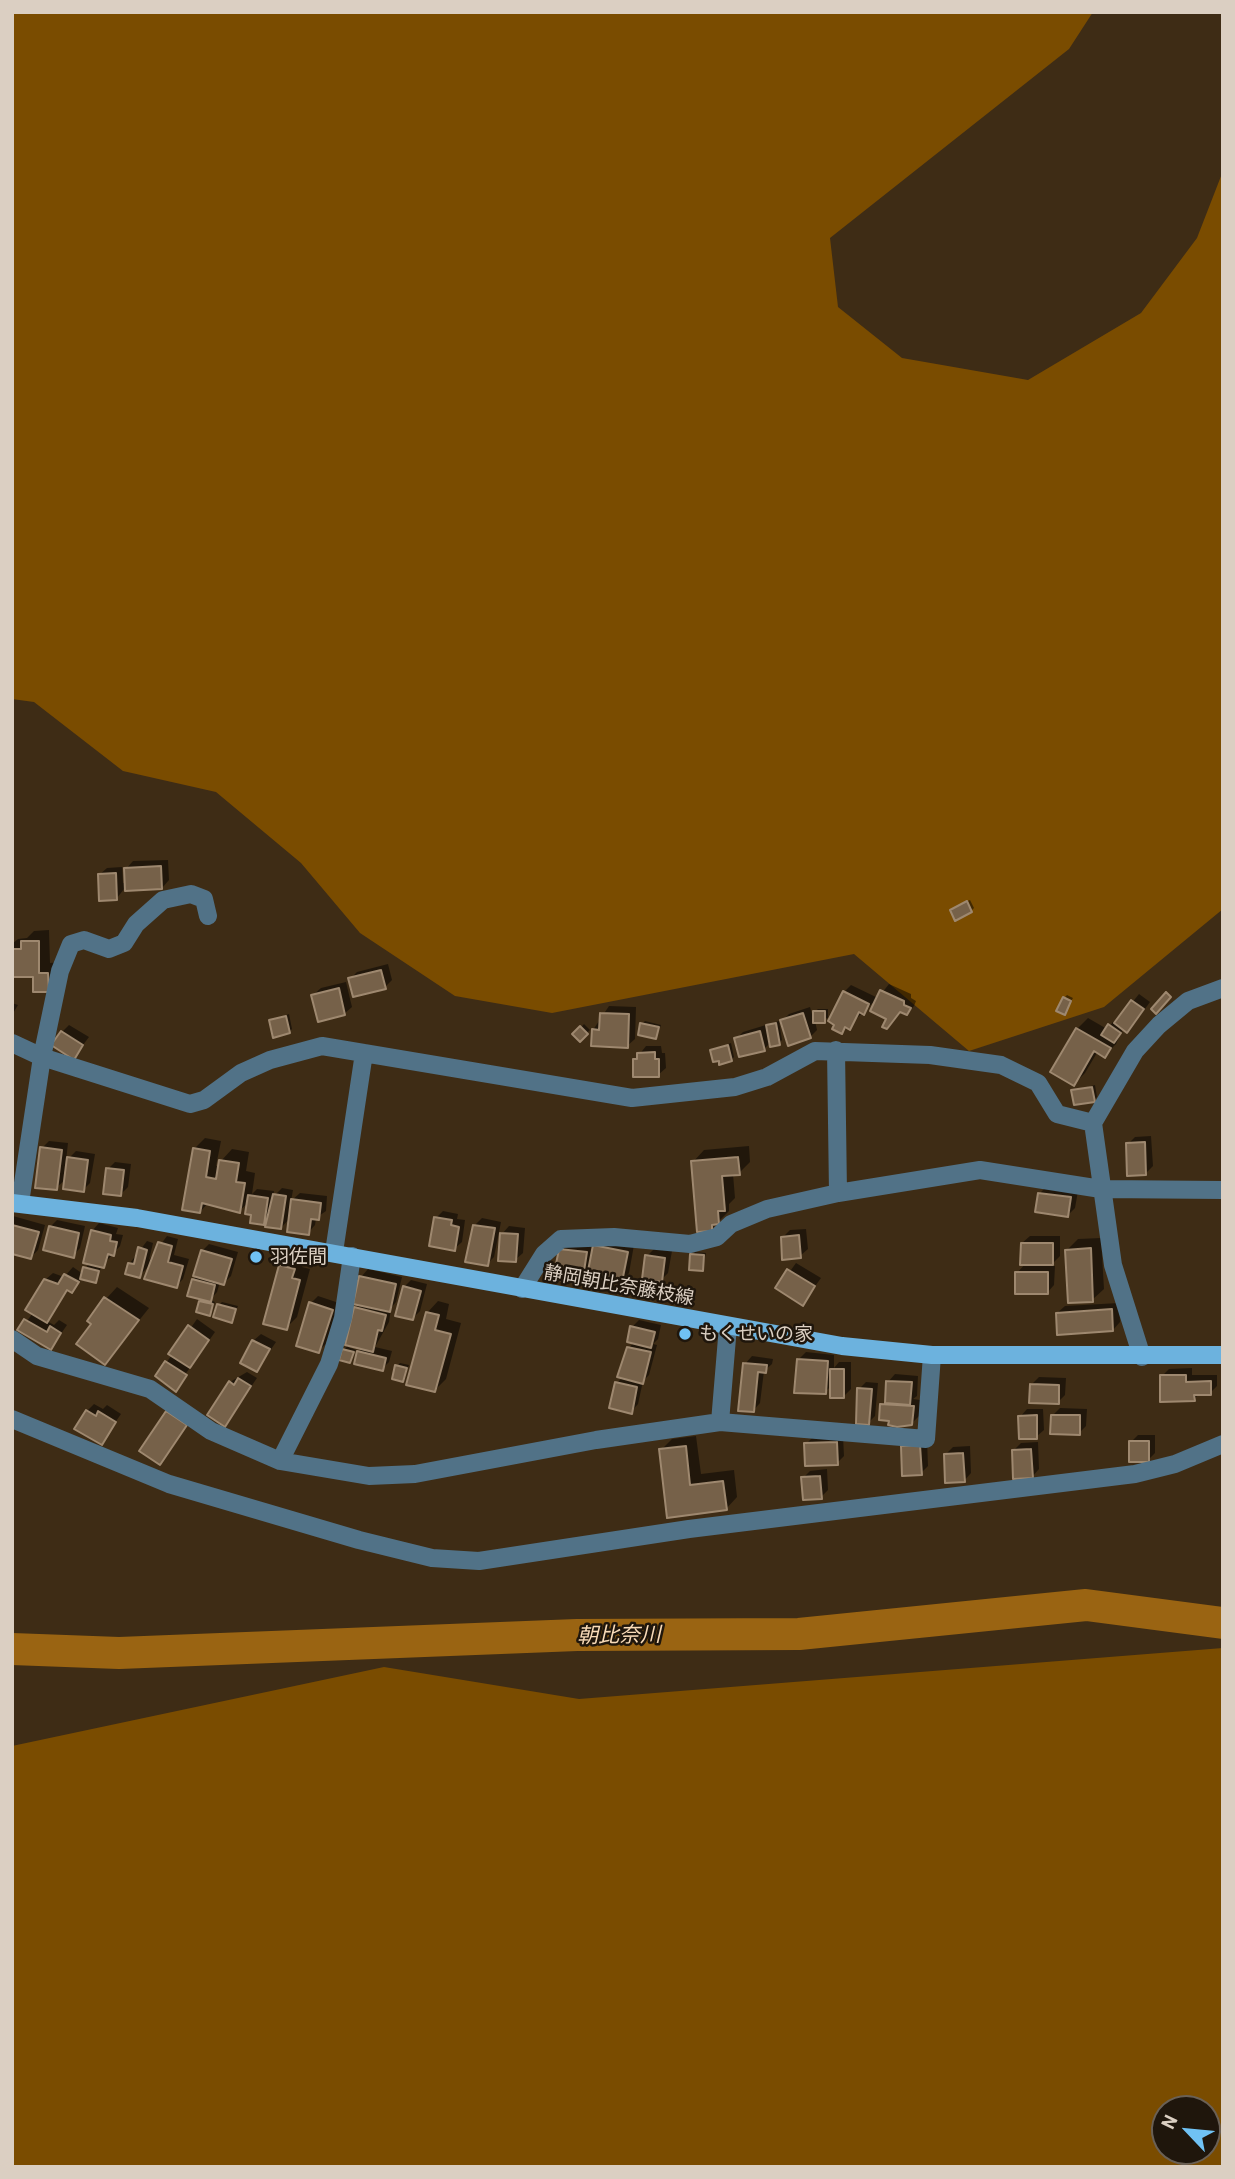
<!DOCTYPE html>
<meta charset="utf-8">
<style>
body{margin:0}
#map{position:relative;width:1235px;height:2179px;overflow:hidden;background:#3e2c15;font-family:Barlow,sans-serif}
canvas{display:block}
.frame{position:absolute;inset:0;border:14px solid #dbcfc2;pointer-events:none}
.north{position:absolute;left:1151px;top:2095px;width:70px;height:70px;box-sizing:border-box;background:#1f160c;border:2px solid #6a6055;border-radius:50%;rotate:296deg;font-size:19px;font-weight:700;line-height:28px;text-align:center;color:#dbcfc2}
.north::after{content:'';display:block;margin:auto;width:24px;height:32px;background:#70c2f4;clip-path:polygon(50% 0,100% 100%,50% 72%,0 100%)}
</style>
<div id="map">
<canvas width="1235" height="2179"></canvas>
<div class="frame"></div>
<div class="north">N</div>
</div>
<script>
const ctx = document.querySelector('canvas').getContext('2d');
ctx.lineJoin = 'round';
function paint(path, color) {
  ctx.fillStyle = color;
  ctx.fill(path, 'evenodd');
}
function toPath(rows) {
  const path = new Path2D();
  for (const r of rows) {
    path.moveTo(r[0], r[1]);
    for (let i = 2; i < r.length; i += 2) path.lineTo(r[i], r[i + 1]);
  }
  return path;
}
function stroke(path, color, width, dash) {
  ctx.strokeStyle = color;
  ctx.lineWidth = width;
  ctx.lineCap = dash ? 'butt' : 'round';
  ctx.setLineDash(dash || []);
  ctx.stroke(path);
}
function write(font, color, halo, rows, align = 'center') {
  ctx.font = font + ' Barlow,"Noto Sans JP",sans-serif';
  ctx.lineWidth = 5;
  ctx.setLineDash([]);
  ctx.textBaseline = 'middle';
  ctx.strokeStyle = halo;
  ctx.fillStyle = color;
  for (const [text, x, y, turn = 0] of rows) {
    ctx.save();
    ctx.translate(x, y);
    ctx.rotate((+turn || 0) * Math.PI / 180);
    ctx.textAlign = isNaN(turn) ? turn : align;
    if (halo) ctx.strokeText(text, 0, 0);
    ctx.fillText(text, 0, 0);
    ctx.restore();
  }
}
const green = toPath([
 [12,12,1093,12,1069,49,830,238,838,307,902,358,1028,380,1141,313,1197,238,1223,171,1223,909,1104,1007,969,1051,854,954,552,1013,455,996,360,933,301,863,216,792,123,771,34,702,12,699],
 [1223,1648,1223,2167,12,2167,12,1746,384,1667,579,1699],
 [1165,2109,1207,2109,1207,2151,1165,2151]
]);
const shadow = toPath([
 [168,860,169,880,162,888,124,889,117,898,99,875,107,868,122,867,123,883,127,883,126,869,133,861],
 [970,900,974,908,971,911,955,907],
 [49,930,50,963,59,962,48,990,34,975,12,976,12,944,18,939,27,938,34,931],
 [388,964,392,980,385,987,350,979,357,972],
 [346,982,352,1007,344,1014,313,995,321,988],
 [889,984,911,994,911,998,916,1001,914,1006,907,1013,901,1011,887,1027,889,1018,877,999,842,1032,844,992,851,985,878,998],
 [1139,994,1150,1002,1134,1024,1127,1031,1123,1028,1116,1044,1105,1055,1098,1051,1085,1073,1074,1084,1077,1029,1088,1018,1107,1029,1113,1022,1115,1024],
 [1067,995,1073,998,1064,1013,1064,998],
 [12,1003,18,1005,12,1015],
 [609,1006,636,1007,635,1039,627,1046,593,1030],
 [810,1007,812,1014,818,1009,828,1009,828,1018,815,1021,817,1030,810,1037,782,1021,789,1014],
 [289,1014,292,1029,289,1032,271,1021],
 [645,1021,661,1025,656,1037,642,1024],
 [779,1021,782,1040,779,1043,771,1042,764,1049,736,1039,743,1032],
 [584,1024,590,1030,580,1039,575,1034],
 [69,1025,89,1037,74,1057,62,1032],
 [731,1043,734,1057,731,1060,712,1050],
 [646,1046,661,1046,662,1053,665,1053,666,1068,658,1075,635,1060],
 [1095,1085,1097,1097,1094,1100,1073,1091],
 [1151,1136,1153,1166,1146,1173,1128,1144,1135,1137],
 [205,1138,221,1141,216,1166,220,1167,221,1161,232,1149,249,1152,246,1171,255,1173,252,1194,257,1189,274,1191,273,1197,282,1188,293,1190,291,1201,300,1193,327,1196,326,1211,316,1218,315,1225,308,1233,290,1218,281,1228,252,1222,249,1202,239,1211,208,1203,200,1212,194,1149],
 [49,1141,68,1143,66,1161,76,1151,95,1154,90,1183,83,1190,66,1179,56,1188,42,1148],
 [749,1146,750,1162,739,1173,733,1174,735,1198,729,1204,729,1211,711,1229,693,1162,704,1150],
 [115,1162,131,1164,128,1187,121,1194,108,1169],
 [1047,1186,1078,1191,1075,1208,1068,1215,1040,1193],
 [443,1211,458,1214,457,1219,465,1220,462,1242,454,1249,436,1218],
 [13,1216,45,1225,38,1250,31,1257,12,1252],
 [482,1218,501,1222,494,1257,487,1264,474,1226],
 [57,1220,85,1226,80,1248,73,1256,50,1227],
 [99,1223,118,1228,116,1234,123,1235,120,1246,102,1266,95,1281,82,1278,72,1291,69,1289,47,1321,54,1325,59,1320,67,1325,51,1348,20,1330,33,1313,45,1280,53,1273,64,1277,73,1267,83,1274,89,1263,92,1231],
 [509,1226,525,1228,523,1253,515,1260,502,1234],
 [806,1229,808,1249,800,1256,783,1237,790,1230],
 [167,1236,178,1239,174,1255,189,1259,183,1279,176,1286,149,1266,139,1276,130,1263,147,1241,153,1243,149,1260],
 [1030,1236,1060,1236,1060,1256,1050,1266,1055,1266,1054,1285,1047,1293,1017,1273,1026,1263,1022,1243],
 [1101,1238,1104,1289,1092,1300,1067,1250,1078,1239],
 [568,1243,634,1245,629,1273,622,1281,589,1275,581,1282,561,1250],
 [209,1244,238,1252,231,1276,224,1283,220,1282,217,1292,210,1300,215,1302,209,1314,200,1301,204,1298,193,1280,198,1275,202,1251],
 [654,1249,672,1251,668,1273,661,1280,647,1256],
 [695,1252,706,1253,702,1269,692,1255],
 [292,1255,305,1258,302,1267,310,1269,297,1317,286,1328,280,1266],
 [796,1263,821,1278,803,1303,778,1288],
 [368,1269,402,1277,396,1302,391,1308,389,1322,375,1347,392,1351,389,1362,382,1369,359,1352,363,1348,349,1345,348,1347,356,1350,350,1361,343,1350,349,1345,356,1308,360,1303,361,1277],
 [411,1280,427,1284,420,1311,413,1318,404,1287],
 [117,1287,149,1308,105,1363,93,1324,106,1299],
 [318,1296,339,1303,326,1344,318,1351,311,1303],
 [438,1301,449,1304,446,1319,461,1323,446,1379,435,1390,427,1313],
 [222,1302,238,1306,231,1321,219,1305],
 [1119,1303,1120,1322,1113,1330,1057,1313,1065,1306],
 [197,1319,215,1332,175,1389,157,1376],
 [639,1320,661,1325,658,1339,653,1344,657,1345,649,1375,643,1381,638,1404,631,1412,617,1383,623,1377,629,1348,634,1342,632,1327],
 [261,1334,276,1342,257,1370,253,1341],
 [806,1352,834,1355,834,1368,839,1362,851,1362,851,1389,844,1396,832,1385,825,1392,798,1360],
 [752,1356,773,1359,772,1364,764,1371,760,1403,753,1411,745,1364],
 [400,1363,409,1365,403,1380,397,1366],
 [1192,1368,1192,1375,1217,1375,1217,1386,1210,1393,1200,1393,1194,1399,1162,1376,1169,1369],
 [247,1372,257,1378,225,1425,230,1382],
 [895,1374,918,1376,917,1396,913,1399,920,1400,919,1416,912,1423,882,1405,887,1401,888,1382],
 [1039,1377,1066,1378,1065,1395,1058,1402,1032,1384],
 [866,1382,878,1383,875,1416,868,1423,859,1389],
 [94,1404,103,1409,107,1405,121,1414,101,1443,87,1411],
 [1060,1408,1087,1409,1086,1426,1079,1433,1053,1415],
 [1027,1409,1043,1409,1044,1430,1036,1437,1020,1417],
 [1138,1435,1155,1435,1155,1453,1148,1460,1131,1442],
 [696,1436,701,1474,734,1470,737,1497,726,1509,668,1516,661,1450,672,1439],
 [843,1436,844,1456,837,1463,806,1444,813,1437],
 [927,1439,928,1466,921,1473,903,1447],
 [1038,1442,1039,1469,1032,1477,1014,1450,1021,1443],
 [970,1446,971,1473,964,1481,946,1454,953,1447],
 [827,1469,828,1490,821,1497,803,1478,810,1471]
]);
const river = toPath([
 [12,1649,119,1653,577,1635,799,1634,1086,1605,1223,1623]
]);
const building = toPath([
 [161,866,162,889,125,891,124,868,161,866],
 [116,873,117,900,99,901,98,874,116,873],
 [967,901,972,912,955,921,950,910,967,901],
 [21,941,39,941,39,973,48,973,49,992,33,992,33,977,12,977,12,949,21,949,21,941],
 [381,970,386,989,353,997,348,978,381,970],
 [339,988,345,1015,318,1022,311,995,339,988],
 [880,990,904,1001,904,1005,911,1008,907,1015,900,1012,887,1029,882,1027,886,1019,870,1011,880,990],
 [843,991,869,1004,864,1015,859,1012,850,1030,845,1027,842,1034,832,1029,834,1025,828,1021,843,991],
 [1166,992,1171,997,1156,1014,1151,1009,1166,992],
 [1063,997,1071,1001,1065,1015,1056,1011,1063,997],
 [1131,1000,1144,1009,1127,1033,1114,1023,1131,1000],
 [813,1011,825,1011,825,1023,813,1023,813,1011],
 [600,1013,629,1014,628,1048,591,1046,592,1029,599,1030,600,1013],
 [803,1013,811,1038,788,1046,780,1020,803,1013],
 [286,1016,290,1033,273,1038,269,1020,286,1016],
 [640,1023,659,1027,656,1039,638,1035,640,1023],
 [776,1023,780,1045,770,1047,766,1025,776,1023],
 [1108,1024,1121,1033,1114,1043,1101,1035,1108,1024],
 [580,1026,588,1034,580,1042,572,1034,580,1026],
 [1076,1028,1111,1048,1105,1058,1094,1051,1074,1086,1050,1072,1076,1028],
 [61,1031,83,1045,74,1060,51,1045,61,1031],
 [760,1031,765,1051,739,1057,734,1038,760,1031],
 [728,1045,732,1061,719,1065,719,1061,713,1062,710,1050,728,1045],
 [655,1052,655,1059,659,1059,659,1077,633,1077,633,1059,637,1059,637,1053,655,1052],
 [1092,1087,1095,1102,1074,1105,1071,1090,1092,1087],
 [1145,1142,1146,1175,1127,1176,1126,1143,1145,1142],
 [40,1147,62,1150,57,1190,35,1188,40,1147],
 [193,1148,210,1151,206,1177,216,1179,219,1160,239,1163,236,1182,245,1183,240,1213,202,1203,200,1213,182,1210,193,1148],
 [67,1157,88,1160,84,1192,63,1189,67,1157],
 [738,1157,740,1175,722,1176,725,1211,718,1211,719,1224,712,1225,712,1231,697,1232,691,1161,738,1157],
 [106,1168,124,1170,121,1196,103,1194,106,1168],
 [1038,1193,1071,1197,1068,1217,1035,1212,1038,1193],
 [273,1194,286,1196,281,1229,265,1227,273,1194],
 [248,1195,268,1198,264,1225,250,1223,251,1215,245,1214,248,1195],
 [291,1199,321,1203,319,1220,311,1219,309,1235,287,1232,291,1199],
 [434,1217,452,1220,451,1225,459,1227,455,1251,429,1246,434,1217],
 [12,1225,39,1232,31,1259,12,1254,12,1225],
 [473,1225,495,1228,488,1266,465,1262,473,1225],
 [49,1226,79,1233,74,1258,43,1250,49,1226],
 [91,1230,111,1235,110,1241,117,1242,114,1256,108,1254,104,1268,83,1263,91,1230],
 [500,1233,518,1234,516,1262,498,1261,500,1233],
 [799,1235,801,1258,782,1260,781,1237,799,1235],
 [158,1242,172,1246,168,1262,183,1266,177,1288,144,1279,158,1242],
 [1021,1243,1053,1243,1053,1265,1020,1265,1021,1243],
 [593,1245,628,1252,622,1282,587,1276,593,1245],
 [138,1247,147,1250,140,1278,125,1274,128,1263,134,1264,138,1247],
 [1091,1248,1093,1302,1068,1303,1065,1250,1091,1248],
 [559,1249,587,1252,582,1284,553,1279,559,1249],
 [201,1250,232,1259,224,1285,193,1276,201,1250],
 [690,1254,704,1255,703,1271,689,1270,690,1254],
 [645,1255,665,1258,662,1282,642,1279,645,1255],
 [279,1265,295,1269,292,1278,300,1280,287,1330,263,1324,279,1265],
 [83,1267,99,1271,96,1283,80,1279,83,1267],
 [787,1269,815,1286,803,1306,775,1288,787,1269],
 [1015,1272,1048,1272,1048,1294,1015,1294,1015,1272],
 [64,1274,79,1282,72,1293,67,1290,47,1323,25,1310,44,1279,58,1284,64,1274],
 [359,1276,396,1284,390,1312,353,1304,359,1276],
 [192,1279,215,1285,211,1302,187,1296,192,1279],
 [403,1286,421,1291,413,1320,395,1316,403,1286],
 [104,1297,139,1320,105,1365,76,1344,91,1324,87,1321,104,1297],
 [199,1301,213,1304,210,1316,196,1312,199,1301],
 [309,1302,333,1310,319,1353,296,1346,309,1302],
 [217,1304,236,1309,232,1323,213,1317,217,1304],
 [354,1307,386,1315,382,1331,378,1330,373,1352,345,1345,354,1307],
 [1112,1309,1113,1331,1057,1335,1056,1313,1112,1309],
 [426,1312,439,1315,435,1330,451,1334,435,1392,406,1385,426,1312],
 [24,1319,47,1332,50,1326,61,1333,51,1350,17,1330,24,1319],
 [188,1325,209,1340,190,1368,168,1354,188,1325],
 [630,1326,655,1332,651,1348,627,1342,630,1326],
 [252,1340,270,1349,257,1372,240,1363,252,1340],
 [627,1347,651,1352,643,1384,617,1377,627,1347],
 [342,1349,354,1352,350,1363,339,1360,342,1349],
 [357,1351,386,1358,383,1371,354,1364,357,1351],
 [797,1359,828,1361,826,1394,794,1393,797,1359],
 [165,1361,187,1375,176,1392,155,1376,165,1361],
 [743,1363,767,1365,766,1373,758,1372,754,1412,738,1411,743,1363],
 [395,1365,407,1368,403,1382,392,1379,395,1365],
 [830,1369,844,1369,844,1398,830,1398,830,1369],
 [1160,1375,1186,1375,1186,1382,1211,1381,1211,1395,1194,1395,1195,1401,1160,1402,1160,1375],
 [238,1378,251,1386,225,1427,207,1415,229,1381,234,1385,238,1378],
 [886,1381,912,1382,910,1405,885,1403,886,1381],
 [615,1382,637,1387,632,1414,609,1408,615,1382],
 [1030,1384,1059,1385,1059,1404,1029,1403,1030,1384],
 [857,1388,872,1389,869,1425,856,1424,857,1388],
 [880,1404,914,1406,912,1425,897,1427,888,1425,889,1421,879,1420,880,1404],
 [86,1410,96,1416,98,1411,116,1422,102,1445,74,1429,86,1410],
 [166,1411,187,1425,160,1465,139,1451,166,1411],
 [1037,1415,1037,1439,1019,1439,1018,1416,1037,1415],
 [1051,1415,1080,1415,1080,1435,1050,1434,1051,1415],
 [1129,1441,1149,1441,1149,1462,1129,1462,1129,1441],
 [837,1442,838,1465,805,1466,804,1443,837,1442],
 [920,1445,922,1475,902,1476,901,1446,920,1445],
 [686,1446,690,1485,723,1481,727,1510,667,1518,659,1449,686,1446],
 [1031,1449,1033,1478,1013,1479,1012,1450,1031,1449],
 [963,1453,965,1482,945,1483,944,1454,963,1453],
 [820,1476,822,1499,803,1500,801,1477,820,1476]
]);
const minor = toPath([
 [12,1043,42,1057,190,1104,204,1100,241,1073,270,1060,322,1046,632,1098,735,1087,767,1077,815,1051,930,1055,1001,1065,1038,1083,1057,1114,1093,1123],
 [836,1050,838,1193],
 [20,1203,42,1057,60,971,71,944,84,940,109,949,124,943,136,924,163,900,191,894,204,899,208,916],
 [334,1252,364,1053],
 [522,1289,544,1254,561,1239,614,1237,690,1244,717,1237,731,1224,767,1209,838,1193,980,1170,1101,1189,1223,1190],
 [12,1339,37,1356,150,1389,211,1431,280,1461,369,1476,415,1474,596,1440,720,1422,926,1439,932,1355],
 [1142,1357,1113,1265,1093,1123,1135,1051,1159,1025,1188,1001,1223,988],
 [12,1419,169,1484,359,1540,432,1558,479,1561,689,1529,1135,1474,1175,1464,1223,1444],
 [720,1422,728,1326],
 [280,1461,329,1364,343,1318,352,1256]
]);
const major = toPath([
 [12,1203,137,1218,842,1346,932,1355,1223,1355]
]);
const markers = [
 [256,1257,7,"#70c2f4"],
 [685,1334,7,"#70c2f4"]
];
const poiNames = [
 ["羽佐間",270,1257],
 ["もくせいの家",699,1334]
];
const streetNames = [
 ["静岡朝比奈藤枝線",619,1285,10]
];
const waterNames = [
 ["朝比奈川",619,1635,-1]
];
paint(green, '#7a4c00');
paint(shadow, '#0007');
stroke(river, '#9a6412', 32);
paint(building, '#766149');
stroke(building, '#9e886f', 2);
stroke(minor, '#517287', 18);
stroke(major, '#6cb2de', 18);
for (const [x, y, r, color] of markers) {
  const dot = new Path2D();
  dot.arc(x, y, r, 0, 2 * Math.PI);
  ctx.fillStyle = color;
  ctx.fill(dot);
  stroke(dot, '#1f160c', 2.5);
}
write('19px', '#dbcfc2', '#1f160c', poiNames, 'left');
write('19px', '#dbcfc2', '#1f160c', streetNames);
write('italic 21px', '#f9dbb8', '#1f160c', waterNames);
</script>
